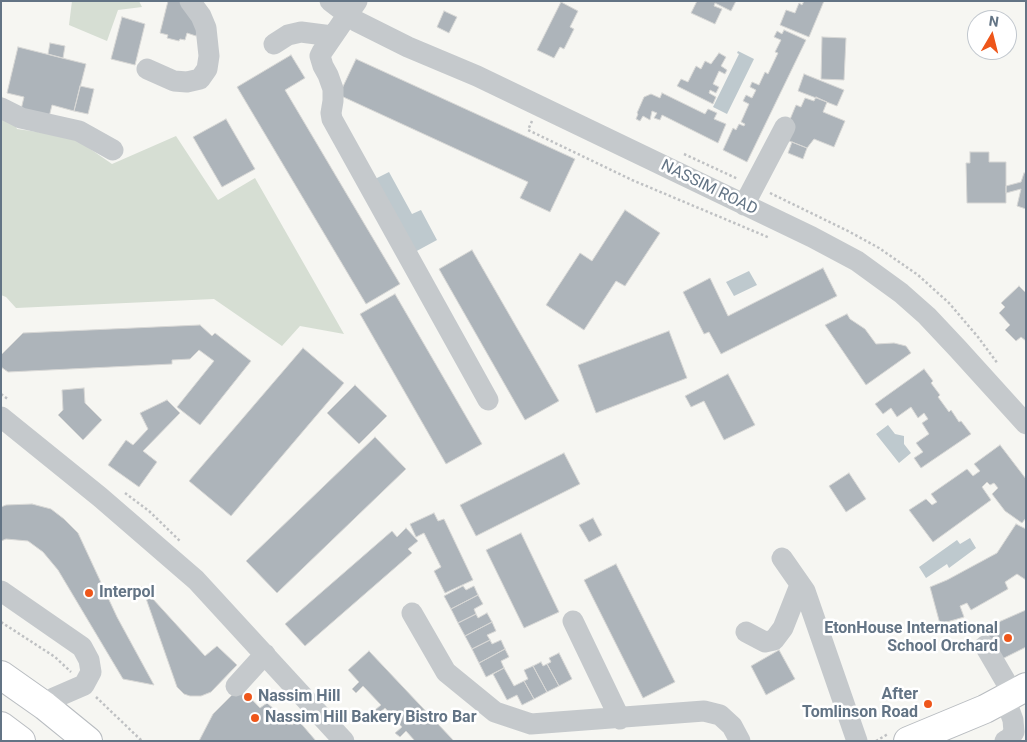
<!DOCTYPE html>
<style>
body{margin:0}
#map{position:relative;width:1027px;height:742px;overflow:hidden;background:#f6f6f2;font-family:Roboto,sans-serif}
canvas{display:block}
.frame{position:absolute;inset:0;border:2px solid #637485;pointer-events:none}
.north{position:absolute;left:967px;top:10px;width:50px;height:50px;box-sizing:border-box;background:#fff;border:1px solid #c1c7ce;border-radius:50%;rotate:8deg;font-size:14px;font-weight:700;line-height:20px;text-align:center;color:#637485}
.north::after{content:'';display:block;margin:auto;width:18px;height:22px;background:#ee561a;clip-path:polygon(50% 0,100% 100%,50% 72%,0 100%)}
</style>
<div id="map">
<canvas width="1027" height="742"></canvas>
<div class="frame"></div>
<div class="north">N</div>
</div>
<script>
const ctx = document.querySelector('canvas').getContext('2d');
ctx.lineJoin = 'round';
function paint(path, color) {
  ctx.fillStyle = color;
  ctx.fill(path, 'evenodd');
}
function toPath(rows) {
  const path = new Path2D();
  for (const r of rows) {
    path.moveTo(r[0], r[1]);
    for (let i = 2; i < r.length; i += 2) path.lineTo(r[i], r[i + 1]);
  }
  return path;
}
function stroke(path, color, width, dash) {
  ctx.strokeStyle = color;
  ctx.lineWidth = width;
  ctx.lineCap = dash ? 'butt' : 'round';
  ctx.setLineDash(dash || []);
  ctx.stroke(path);
}
function write(font, color, halo, rows, align = 'center') {
  ctx.font = font + ' Roboto,sans-serif';
  ctx.lineWidth = 5;
  ctx.setLineDash([]);
  ctx.textBaseline = 'middle';
  ctx.strokeStyle = halo;
  ctx.fillStyle = color;
  for (const [text, x, y, turn = 0] of rows) {
    ctx.save();
    ctx.translate(x, y);
    ctx.rotate((+turn || 0) * Math.PI / 180);
    ctx.textAlign = isNaN(turn) ? turn : align;
    if (halo) ctx.strokeText(text, 0, 0);
    ctx.fillText(text, 0, 0);
    ctx.restore();
  }
}
const green = toPath([
 [72,1,139,1,142,7,118,10,107,41,69,25],
 [1,94,17,129,73,137,112,164,176,136,218,200,255,178,344,334,300,326,282,346,214,299,16,308,6,297,1,295]
]);
const water = toPath([
 [738,51,754,59,727,114,713,107,739,54,737,53],
 [389,172,412,214,421,210,437,240,413,253,373,180],
 [749,271,757,285,734,296,726,282],
 [888,425,895,434,904,436,904,444,911,453,899,463,876,434],
 [970,538,976,548,949,568,947,564,926,578,919,567,957,540,960,544]
]);
const building = toPath([
 [168,1,181,1,201,17,196,36,187,33,185,40,180,39,179,41,167,38,168,35,160,33,168,1],
 [697,1,736,1,731,11,715,3,714,6,722,9,715,24,691,13,697,1],
 [804,1,824,1,809,37,780,25,786,10,795,13,799,3,802,5,804,1],
 [561,2,578,11,570,27,574,29,564,49,560,47,554,58,537,50,561,2],
 [444,11,457,17,449,33,437,27,444,11],
 [122,17,145,24,135,65,111,59,122,17],
 [784,30,806,40,747,162,723,150,733,128,736,130,739,124,744,126,745,124,741,122,749,104,743,101,746,95,752,98,756,90,750,87,752,82,759,85,765,72,768,74,778,53,775,52,781,40,774,37,777,31,782,34,784,30],
 [822,37,846,38,844,80,821,79,822,37],
 [50,43,65,46,63,58,48,54,50,43],
 [18,47,86,64,74,111,52,105,48,121,20,114,24,97,7,93,18,47],
 [719,53,726,57,721,66,727,70,725,74,719,71,713,84,719,87,716,93,710,90,709,93,716,97,713,104,677,86,681,79,688,82,696,66,701,69,705,61,711,64,719,53],
 [291,55,305,78,285,90,400,284,366,304,237,87,291,55],
 [356,59,575,159,550,212,520,198,528,182,339,95,356,59],
 [804,74,844,90,837,106,798,91,804,74],
 [80,86,94,89,88,114,74,111,80,86],
 [662,93,705,114,708,109,717,113,714,119,726,124,718,143,662,115,660,120,654,118,657,113,652,111,650,120,643,116,640,121,636,119,638,114,637,113,644,97,651,94,660,98,662,93],
 [816,97,827,102,823,112,845,121,834,147,814,139,807,148,789,141,786,129,796,105,801,107,805,98,814,101,816,97],
 [226,119,255,169,222,187,193,137,226,119],
 [792,142,807,148,803,159,788,153,792,142],
 [970,152,989,152,989,162,1006,162,1006,203,967,203,966,163,970,163,970,152],
 [1024,173,1026,173,1026,209,1017,206,1021,189,1006,193,1006,186,1021,182,1024,173],
 [625,210,660,233,625,286,616,281,584,330,546,305,580,253,592,261,625,210],
 [472,250,559,401,525,420,439,269,472,250],
 [823,268,837,296,721,354,709,332,704,334,683,292,710,278,728,316,823,268],
 [1019,286,1026,293,1026,341,1021,337,1016,341,1005,330,1010,325,999,313,1005,307,1001,303,1019,286],
 [395,294,482,444,446,464,360,314,395,294],
 [847,314,850,319,865,329,876,344,894,343,906,346,911,353,866,385,825,325,847,314],
 [200,325,212,336,215,333,251,361,200,425,177,407,214,361,199,350,190,359,172,360,172,364,8,372,1,367,1,355,23,333,200,325],
 [669,331,687,378,596,413,578,365,669,331],
 [303,348,344,383,231,516,189,481,303,348],
 [924,369,933,381,931,383,940,395,938,397,949,412,951,410,959,422,961,421,971,434,921,468,914,458,923,452,916,443,929,434,922,423,928,419,924,413,918,418,911,407,897,417,891,408,883,414,875,404,924,369],
 [728,374,755,425,724,440,704,401,691,407,685,396,728,374],
 [355,385,387,416,359,444,327,413,355,385],
 [84,388,85,403,102,420,83,440,58,415,63,410,62,390,84,388],
 [167,400,180,413,143,451,157,462,139,487,108,465,126,440,133,445,148,429,140,413,167,400],
 [375,437,406,469,277,593,246,561,375,437],
 [1000,445,1026,479,1026,518,1022,523,1005,511,992,494,998,488,994,483,990,485,987,482,982,487,991,500,933,542,909,510,926,499,932,505,937,502,931,494,967,469,973,476,980,471,974,464,1000,445],
 [564,453,580,484,476,536,460,505,564,453],
 [849,473,866,499,846,512,829,486,849,473],
 [32,504,51,509,64,519,78,533,117,617,154,685,123,679,58,570,43,552,28,541,6,539,1,541,1,507,6,505,32,504],
 [434,513,438,521,444,519,473,580,445,593,434,571,441,567,424,533,416,537,410,524,434,513],
 [593,518,602,535,589,542,579,525,593,518],
 [1016,524,1026,529,1026,580,1017,574,1005,582,1008,589,971,610,967,603,960,606,964,617,940,624,930,587,947,580,997,553,1016,524],
 [406,528,418,541,408,549,412,553,305,646,285,624,392,531,397,537,406,528],
 [521,533,559,612,524,628,486,550,521,533],
 [616,564,675,682,643,698,584,580,616,564],
 [463,586,466,590,474,586,478,595,451,609,444,596,463,586],
 [142,587,205,656,217,646,237,665,211,692,201,696,190,696,184,694,177,687,142,587],
 [478,595,483,604,474,609,476,614,458,623,451,609,478,595],
 [1026,610,1026,647,1000,660,985,628,1026,610],
 [487,613,492,622,465,636,458,623,476,614,478,618,487,613],
 [492,622,496,631,487,635,490,640,472,649,465,636,492,622],
 [490,640,492,644,501,640,505,649,479,663,472,649,490,640],
 [505,649,509,657,501,661,504,668,486,677,479,663,505,649],
 [779,650,795,679,766,695,751,666,779,650],
 [369,651,454,741,415,741,406,731,400,737,395,733,402,727,385,708,378,714,375,710,381,705,363,686,356,693,352,689,359,682,348,670,369,651],
 [559,653,572,679,559,686,547,664,551,662,549,658,559,653],
 [541,662,543,666,547,664,559,686,547,692,533,666,541,662],
 [533,666,547,692,534,699,524,681,528,679,524,670,533,666],
 [504,668,514,686,524,681,534,699,522,705,517,695,507,700,493,674,504,668],
 [240,687,260,708,267,703,292,725,298,720,316,741,199,741,213,714,240,687]
]);
const path = toPath([
 [532,121,528,130,632,180,770,238],
 [684,154,738,179],
 [770,193,848,231,879,248,918,275,949,303,978,337,998,364],
 [1,394,9,400],
 [125,493,149,511,181,542],
 [1,622,55,657,71,672],
 [96,697,142,741],
 [876,741,888,734]
]);
const minor = toPath([
 [330,1,356,21,408,47,477,76,812,237,857,261,901,293,927,316,958,349,1026,424],
 [357,1,322,52,320,56,323,66,328,75,333,89,333,101,331,113,332,119,488,400],
 [274,44,288,35,301,32,332,36],
 [147,69,174,81,187,82,200,79,207,69,209,56,206,28,201,16,190,1],
 [1,108,21,118,79,131,113,150],
 [744,205,785,127],
 [1,417,100,497,196,580,344,741],
 [782,558,805,591,857,741],
 [1,591,82,647,89,660,91,672,84,685,54,698,45,706],
 [412,613,446,672,495,712,531,724,704,711,720,715,732,726,740,741],
 [573,621,620,719],
 [746,632,765,642,774,640,783,628,800,585],
 [985,646,1013,694],
 [236,686,265,654],
 [1005,741,1009,739,1014,732,1013,720,1005,698]
]);
const major = toPath([
 [1,675,45,706,88,741],
 [1,726,21,741],
 [908,741,985,709,1026,687]
]);
const markers = [
 [89,593,5,"#ee561a"],
 [1008,638,5,"#ee561a"],
 [248,697,5,"#ee561a"],
 [928,704,5,"#ee561a"],
 [255,718,5,"#ee561a"]
];
const streetNames = [
 ["NASSIM ROAD",709,188,26]
];
const poiNames = [
 ["Interpol",99,593],
 ["EtonHouse International",998,629,"right"],
 ["School Orchard",998,647,"right"],
 ["After",918,695,"right"],
 ["Tomlinson Road",918,713,"right"],
 ["Nassim Hill",258,697],
 ["Nassim Hill Bakery Bistro Bar",265,718]
];
paint(green, '#d6ded3');
paint(water, '#bec9ce');
paint(building, '#adb4ba');
stroke(building, '#d7d7d5', 1);
stroke(major, '#b8bcc0', 30);
stroke(path, '#bfc1c3', 2.5, [2.5, 2.5]);
stroke(minor, '#c5c9cc', 21);
stroke(major, '#fff', 28);
for (const [x, y, r, color] of markers) {
  const dot = new Path2D();
  dot.arc(x, y, r, 0, 2 * Math.PI);
  ctx.fillStyle = color;
  ctx.fill(dot);
  stroke(dot, '#fff', 2);
}
write('16px', '#637485', '#fff', streetNames);
write('bold 16px', '#637485', '#fff', poiNames, 'left');
</script>
